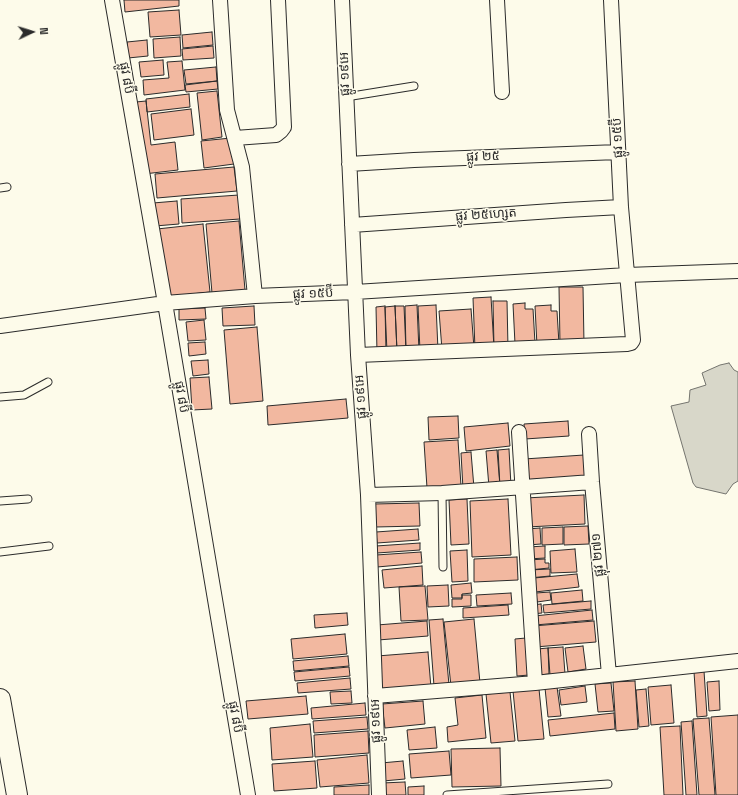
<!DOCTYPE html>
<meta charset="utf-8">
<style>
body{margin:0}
#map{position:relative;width:738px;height:795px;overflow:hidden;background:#fdfbea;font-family:"Space Grotesk",sans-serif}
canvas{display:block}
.north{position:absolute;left:12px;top:12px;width:40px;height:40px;-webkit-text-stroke:3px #fdfbea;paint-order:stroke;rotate:86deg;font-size:11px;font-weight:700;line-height:16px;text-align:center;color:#2b2b2b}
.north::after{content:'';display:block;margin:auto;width:14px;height:18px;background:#2b2b2b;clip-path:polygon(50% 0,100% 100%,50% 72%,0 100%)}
</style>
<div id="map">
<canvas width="738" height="795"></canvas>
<div class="north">N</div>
</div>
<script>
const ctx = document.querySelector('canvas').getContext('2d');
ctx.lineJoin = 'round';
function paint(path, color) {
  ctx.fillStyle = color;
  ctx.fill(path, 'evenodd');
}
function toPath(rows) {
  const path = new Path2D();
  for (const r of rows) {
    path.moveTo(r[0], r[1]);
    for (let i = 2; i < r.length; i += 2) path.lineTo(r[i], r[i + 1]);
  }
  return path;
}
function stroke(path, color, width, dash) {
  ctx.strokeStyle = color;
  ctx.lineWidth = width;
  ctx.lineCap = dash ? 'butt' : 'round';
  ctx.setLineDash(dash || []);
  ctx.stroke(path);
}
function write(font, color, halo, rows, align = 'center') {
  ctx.font = font + ' "Space Grotesk","Noto Sans Khmer",sans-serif';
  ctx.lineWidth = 3;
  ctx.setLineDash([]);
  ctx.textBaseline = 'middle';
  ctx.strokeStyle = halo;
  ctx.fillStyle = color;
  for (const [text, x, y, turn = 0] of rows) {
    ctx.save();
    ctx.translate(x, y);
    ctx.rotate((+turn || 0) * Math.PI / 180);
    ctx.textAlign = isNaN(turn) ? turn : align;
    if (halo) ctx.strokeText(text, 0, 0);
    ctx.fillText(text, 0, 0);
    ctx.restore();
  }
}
const water = toPath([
 [729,363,734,370,738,372,738,481,733,484,726,494,696,487,693,483,671,406,689,402,690,390,706,385,702,373,720,365,729,363]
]);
const building = toPath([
 [124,0,179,0,179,6,125,12,124,0],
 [179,10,181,35,150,37,148,12,179,10],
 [212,32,213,45,183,48,182,35,212,32],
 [180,37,181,56,154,58,153,39,180,37],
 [147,40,148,56,128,58,127,42,147,40],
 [213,46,214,58,183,60,182,49,213,46],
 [163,60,164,75,141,77,139,62,163,60],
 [182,61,185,90,144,95,143,80,169,78,167,62,182,61],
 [216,67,217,81,186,84,184,70,216,67],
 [217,81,218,89,186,92,185,85,217,81],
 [217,91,222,137,202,140,197,93,217,91],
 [189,94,190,107,147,112,146,99,189,94],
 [146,101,151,145,175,142,178,170,144,174,136,102,146,101],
 [191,109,194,135,154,140,151,114,191,109],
 [231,138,234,164,204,168,201,141,231,138],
 [234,167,237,191,157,198,155,174,234,167],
 [239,195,240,219,182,223,181,199,239,195],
 [177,201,179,224,155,226,153,203,177,201],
 [239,221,245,290,212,293,206,224,239,221],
 [203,224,210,292,164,297,157,229,203,224],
 [559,287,583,287,584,344,560,344,559,287],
 [491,297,494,348,475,349,473,298,491,297],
 [493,301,507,301,508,348,494,348,493,301],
 [525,303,525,309,533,309,535,343,515,344,513,304,525,303],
 [417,305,419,351,406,351,405,306,417,305],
 [436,305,438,350,420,351,418,306,436,305],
 [551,305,551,311,557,311,559,344,537,346,535,306,551,305],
 [254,306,255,325,223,326,222,308,254,306],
 [385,306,386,352,377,353,376,307,385,306],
 [395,306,404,306,406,351,397,351,395,306],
 [395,306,397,352,387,352,385,307,395,306],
 [205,308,206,319,179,320,179,309,205,308],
 [471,309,474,348,442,350,439,311,471,309],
 [204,320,206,340,188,341,186,322,204,320],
 [257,327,263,401,230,404,224,330,257,327],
 [205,342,206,354,189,356,188,343,205,342],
 [208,360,209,374,193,376,191,361,208,360],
 [209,377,212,409,192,410,190,378,209,377],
 [346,399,348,418,268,425,267,406,346,399],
 [458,416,459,438,429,440,428,417,458,416],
 [568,421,569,436,525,439,524,424,568,421],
 [508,423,510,446,466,451,464,427,508,423],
 [458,440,461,486,427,488,424,442,458,440],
 [509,449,511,486,500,487,498,450,509,449],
 [497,450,500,486,489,487,486,451,497,450],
 [471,452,474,488,463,489,461,453,471,452],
 [584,455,585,477,526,481,524,459,584,455],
 [584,495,585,524,527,527,525,498,584,495],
 [467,499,469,544,451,545,449,500,467,499],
 [508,499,511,555,472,557,470,501,508,499],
 [419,503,420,526,375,527,374,504,419,503],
 [588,526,589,544,564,545,564,527,588,526],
 [563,527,563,544,542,545,542,528,563,527],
 [540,528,541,544,528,545,527,529,540,528],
 [418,529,419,540,377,543,376,532,418,529],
 [420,543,420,550,377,553,376,546,420,543],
 [545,546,545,558,528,559,528,547,545,546],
 [575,549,577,572,551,573,550,551,575,549],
 [467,550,468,581,452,582,450,551,467,550],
 [421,552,422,563,377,567,376,555,421,552],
 [517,557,518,580,474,582,474,559,517,557],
 [545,559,545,563,549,563,549,568,529,570,528,560,545,559],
 [422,566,423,585,384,588,382,570,422,566],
 [550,569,550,576,529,578,529,570,550,569],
 [577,574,579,587,535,592,534,578,577,574],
 [471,583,472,593,462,594,462,598,452,598,451,585,471,583],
 [448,585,449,606,428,607,427,586,448,585],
 [425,586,428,620,401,621,399,587,425,586],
 [582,590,583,601,552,604,551,593,582,590],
 [550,592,551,600,537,602,536,593,550,592],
 [511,593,512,604,477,606,476,595,511,593],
 [462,595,471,595,471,606,452,607,452,599,462,599,462,595],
 [591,601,591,609,544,613,543,605,591,601],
 [541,604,542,613,532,614,531,605,541,604],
 [508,605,509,615,463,618,463,608,508,605],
 [592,610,593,620,535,625,534,616,592,610],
 [347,613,348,625,315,628,314,615,347,613],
 [443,619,449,685,434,686,429,620,443,619],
 [474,619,480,683,451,686,444,622,474,619],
 [427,621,428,636,378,640,377,625,427,621],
 [594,621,596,642,535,647,533,626,594,621],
 [345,634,347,654,293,659,291,639,345,634],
 [526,638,529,675,517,676,515,639,526,638],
 [583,646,586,669,568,672,565,648,583,646],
 [563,647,565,674,550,675,548,648,563,647],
 [548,648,549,674,539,675,537,649,548,648],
 [428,652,431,688,380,691,377,656,428,652],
 [348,656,349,666,294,671,293,661,348,656],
 [349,667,350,676,295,681,294,672,349,667],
 [704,671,707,716,697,717,694,672,704,671],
 [350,678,351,689,298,693,297,683,350,678],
 [635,681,638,729,616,731,613,682,635,681],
 [719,681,720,710,709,711,707,682,719,681],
 [611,683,614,711,598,712,595,684,611,683],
 [671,685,674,723,651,725,648,687,671,685],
 [585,686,587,702,561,705,559,690,585,686],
 [557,687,561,716,548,717,545,688,557,687],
 [539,689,544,739,518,741,513,691,539,689],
 [646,689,649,726,639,727,636,690,646,689],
 [351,691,352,703,331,704,330,692,351,691],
 [510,692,515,741,491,743,486,694,510,692],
 [482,695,486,738,448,742,447,727,458,725,455,698,482,695],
 [306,696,308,714,248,719,246,701,306,696],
 [423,701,425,724,385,728,382,704,423,701],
 [365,703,366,715,312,719,311,708,365,703],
 [614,713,615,729,550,736,548,720,614,713],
 [738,715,738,795,716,795,711,717,738,715],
 [367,717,368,729,314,733,313,721,367,717],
 [709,718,715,795,699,795,693,719,709,718],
 [692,721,697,795,686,795,681,722,692,721],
 [310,724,313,757,272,760,270,728,310,724],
 [680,726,683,795,664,795,660,727,680,726],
 [435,727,437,748,409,750,407,730,435,727],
 [368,731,369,753,315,757,314,735,368,731],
 [500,748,501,786,452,787,451,749,500,748],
 [449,751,451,775,411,778,409,754,449,751],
 [367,755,369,783,320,787,317,760,367,755],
 [315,761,317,788,274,791,272,764,315,761],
 [403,761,405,779,383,781,381,763,403,761],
 [405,782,406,795,383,795,382,783,405,782],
 [369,785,369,795,334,795,334,787,369,785],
 [424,786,424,795,408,795,408,787,424,786]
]);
const service = toPath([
 [346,97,414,86],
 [0,188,7,187],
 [0,397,24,395,48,382],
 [442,493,443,567],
 [0,501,28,499],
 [0,552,49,546],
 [447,795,608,784]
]);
const minor = toPath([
 [112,0,165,303,248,795],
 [220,0,227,110,242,167,255,296],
 [342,0,358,355,368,495,379,795],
 [497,0,502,92],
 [235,138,276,135,281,131,284,127,278,0],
 [349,164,414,160,618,152],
 [352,225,566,210,621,207],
 [0,326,165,303,255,296,355,292,627,275,738,271],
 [358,355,627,344,631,343,633,340,621,207,611,0],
 [519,432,535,683],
 [589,434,592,482,609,675],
 [368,495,442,493,592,482],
 [375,696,535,683,738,661]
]);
const secondary = toPath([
 [0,699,17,795]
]);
const streetNames = [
 ["ផ្លូវ ១៩អេ",345,74,-92],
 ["ផ្លូវ ៨ប៊ី",126,78,80],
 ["ផ្លូវ ១៥ប៊ី",618,138,-93],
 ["ផ្លូវ ២៥",483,157,-2],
 ["ផ្លូវ ២៥ហ្សេត",486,215,-4],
 ["ផ្លូវ ១៥ប៊ី",313,294,-2],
 ["ផ្លូវ ៨ប៊ី",181,397,80],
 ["ផ្លូវ ១៩អេ",361,397,-94],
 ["ផ្លុវ ២៧១",598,555,-95],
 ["ផ្លូវ ៨ប៊ី",235,717,80],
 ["ផ្លូវ ១៩អេ",376,721,-92]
];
paint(water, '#d8d7c9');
stroke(water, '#74746e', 1);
paint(building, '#f2b8a0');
stroke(building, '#2b2b2b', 1);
stroke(service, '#2b2b2b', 9);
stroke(minor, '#2b2b2b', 16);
stroke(secondary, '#2b2b2b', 22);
stroke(service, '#fdfbea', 7);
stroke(minor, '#fdfbea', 14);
stroke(secondary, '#fdfbea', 20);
write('13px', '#2b2b2b', '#fdfbea', streetNames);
</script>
